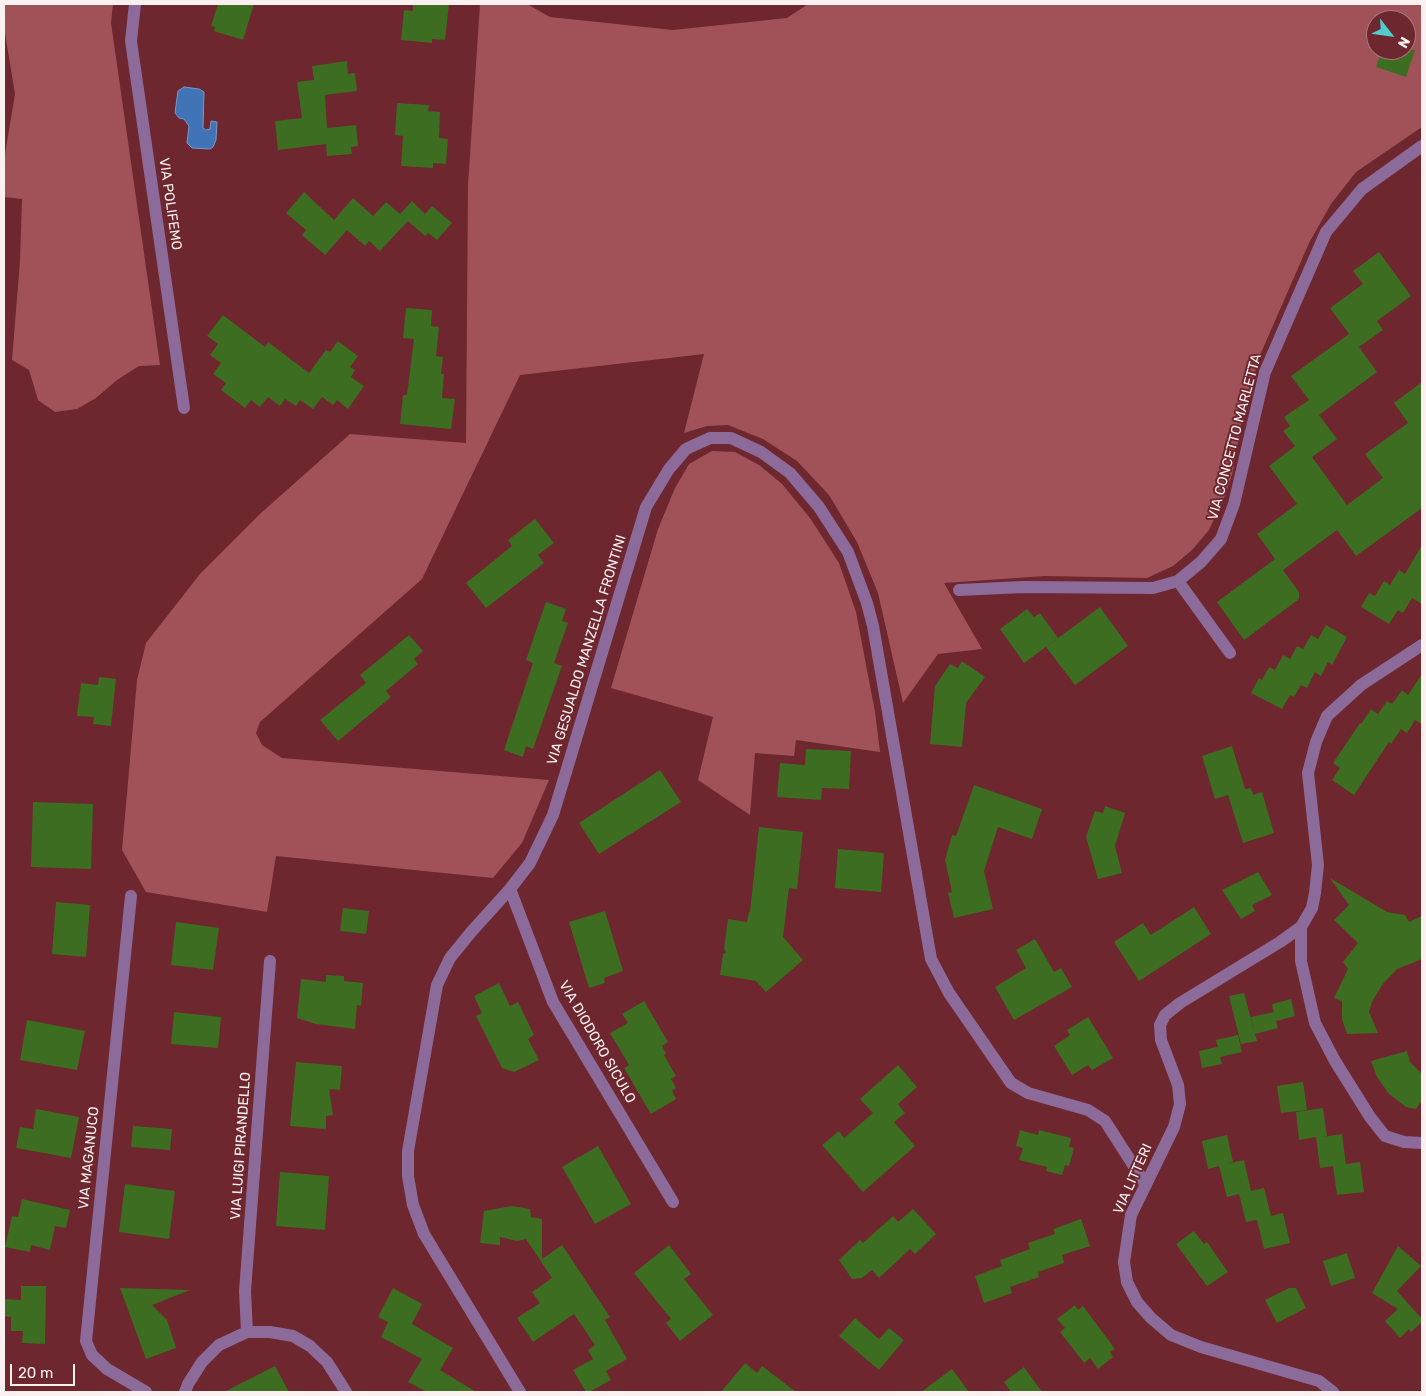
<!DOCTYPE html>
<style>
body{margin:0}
#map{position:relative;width:1426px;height:1396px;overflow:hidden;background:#6e262f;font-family:Rubik,sans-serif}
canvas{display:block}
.frame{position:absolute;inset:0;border:5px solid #faf0f0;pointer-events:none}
.north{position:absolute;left:1366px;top:10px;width:50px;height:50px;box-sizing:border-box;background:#6e262f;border:1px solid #a6777c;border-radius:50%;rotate:120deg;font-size:14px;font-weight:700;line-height:20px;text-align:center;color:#faf0f0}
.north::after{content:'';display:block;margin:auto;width:18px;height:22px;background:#52cdce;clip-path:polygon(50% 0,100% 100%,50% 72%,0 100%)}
.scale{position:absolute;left:10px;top:1364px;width:65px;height:22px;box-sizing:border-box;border:2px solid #faf0f0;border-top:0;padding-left:6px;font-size:15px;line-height:18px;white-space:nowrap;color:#faf0f0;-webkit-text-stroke:4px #6e262f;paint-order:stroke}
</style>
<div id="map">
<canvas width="1426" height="1396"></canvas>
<div class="frame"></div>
<div class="north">N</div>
<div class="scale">20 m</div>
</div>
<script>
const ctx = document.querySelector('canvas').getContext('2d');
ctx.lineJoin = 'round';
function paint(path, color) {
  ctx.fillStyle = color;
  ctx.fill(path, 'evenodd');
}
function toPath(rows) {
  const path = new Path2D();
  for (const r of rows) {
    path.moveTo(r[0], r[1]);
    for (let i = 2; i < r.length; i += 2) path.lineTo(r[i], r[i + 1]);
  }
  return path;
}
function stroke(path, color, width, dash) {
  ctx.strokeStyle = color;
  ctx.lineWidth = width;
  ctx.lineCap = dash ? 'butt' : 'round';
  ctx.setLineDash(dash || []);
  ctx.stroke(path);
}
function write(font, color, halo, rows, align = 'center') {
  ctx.font = font + ' Rubik,sans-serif';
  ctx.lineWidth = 4;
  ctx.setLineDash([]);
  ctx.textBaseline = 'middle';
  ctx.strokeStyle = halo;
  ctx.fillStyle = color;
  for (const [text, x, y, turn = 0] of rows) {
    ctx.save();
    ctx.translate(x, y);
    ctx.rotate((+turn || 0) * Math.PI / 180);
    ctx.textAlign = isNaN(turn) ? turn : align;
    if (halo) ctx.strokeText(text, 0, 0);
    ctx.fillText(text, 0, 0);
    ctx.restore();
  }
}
const green = toPath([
 [4,4,113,4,111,23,160,365,139,366,117,380,96,398,77,409,55,412,38,400,29,370,12,360,20,261,22,199,4,197,4,160,15,94,4,27],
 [480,4,527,4,550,17,673,30,787,18,808,4,1422,4,1422,127,1356,172,1331,204,1309,243,1261,353,1245,403,1232,475,1224,498,1209,530,1192,550,1173,566,1147,578,1045,576,944,583,982,649,938,654,903,703,878,593,857,542,829,495,797,461,763,439,728,425,707,426,684,433,704,354,520,375,422,579,260,722,256,733,262,745,282,758,549,780,522,843,493,878,276,856,267,912,146,892,122,850,137,680,146,643,200,574,261,513,350,434,466,443,468,185],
 [1376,20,1406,20,1406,50,1376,50],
 [712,451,735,452,759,465,782,484,810,518,839,563,856,612,875,712,880,752,796,740,794,756,755,753,750,815,698,780,713,717,611,688,658,529,675,488,689,464]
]);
const water = toPath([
 [184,87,199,89,204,92,203,128,206,130,210,129,211,121,217,122,216,140,213,147,210,149,192,148,187,143,189,126,184,119,179,118,175,113,178,91,184,87]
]);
const building = toPath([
 [218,4,254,4,243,40,214,31,215,27,211,26],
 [413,4,449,4,445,40,432,39,432,43,401,40,404,10,413,11],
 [1382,50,1415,50,1406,77,1376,67],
 [347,61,348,74,355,73,357,91,325,95,327,128,356,125,358,146,351,147,352,154,327,156,326,144,278,150,275,121,302,118,297,82,314,80,312,66],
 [397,103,429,105,428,111,440,112,439,138,448,139,446,164,433,163,433,168,401,166,403,136,395,135],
 [304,192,334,220,353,198,373,216,386,202,408,221,380,251,369,241,365,246,347,230,325,255,302,235,306,230,286,213],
 [412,201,425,214,432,206,452,223,437,240,428,233,425,236,400,214],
 [1379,252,1411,296,1377,321,1383,330,1359,347,1377,372,1319,415,1337,439,1312,457,1347,505,1383,478,1365,454,1408,423,1394,403,1422,382,1422,508,1356,556,1337,530,1283,570,1299,592,1299,599,1244,640,1217,602,1275,559,1257,534,1297,504,1269,466,1295,446,1283,431,1290,426,1284,417,1309,400,1291,376,1349,334,1330,308,1363,284,1353,271],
 [406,308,432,310,431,326,439,327,436,356,443,357,441,374,444,374,442,398,455,399,451,429,400,424,403,395,407,395,414,339,403,338],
 [223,315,265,347,268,342,309,373,326,350,330,352,338,341,358,356,350,367,355,370,351,377,364,386,348,409,337,400,333,405,322,397,313,409,300,400,296,406,285,399,280,406,268,397,260,407,251,400,245,408,221,390,226,383,213,374,221,363,210,355,218,344,207,336],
 [535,519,554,543,538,555,544,563,486,608,466,583,512,546,508,540],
 [1422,545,1422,604,1412,598,1403,613,1398,610,1389,624,1361,607,1369,593,1375,596,1384,581,1390,585,1399,570,1405,574],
 [546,602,566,609,562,621,568,623,554,663,562,666,533,749,526,746,523,757,504,750,533,663,526,660],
 [1100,607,1128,646,1075,685,1046,647],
 [1027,609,1034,617,1040,613,1058,638,1024,663,1000,629],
 [1326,625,1347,637,1332,665,1328,662,1321,676,1315,672,1307,688,1301,685,1294,697,1290,695,1282,709,1251,693,1259,678,1262,680,1269,667,1275,670,1283,655,1290,659,1297,646,1303,649,1311,635,1318,639],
 [409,635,423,651,414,659,418,664,386,691,391,697,338,741,320,720,366,683,360,675],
 [962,661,985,677,966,703,962,747,930,744,935,686,950,664,958,668],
 [1422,674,1422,724,1415,720,1407,733,1401,729,1391,744,1389,742,1354,795,1332,780,1340,768,1333,763,1360,723,1361,724,1371,709,1378,714,1387,701,1392,704,1402,690,1408,695],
 [99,677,116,679,111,726,93,724,94,717,77,716,81,683,98,685],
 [1232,746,1245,789,1251,788,1253,795,1262,792,1274,833,1243,843,1228,795,1215,799,1202,756],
 [806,749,851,751,849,789,822,788,821,800,777,797,780,763,805,765],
 [660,770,681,802,599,854,579,823],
 [974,785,1042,809,1032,839,998,827,984,871,993,909,954,918,948,893,952,892,945,860,952,835,956,836],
 [33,802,93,804,91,869,31,867],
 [1105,806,1125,813,1115,846,1122,873,1098,879,1086,837,1095,811,1103,813],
 [759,827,803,832,797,889,789,888,783,937,803,960,766,992,756,981,720,975,723,954,726,953,724,949,728,919,747,922,749,912,750,912],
 [838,849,884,853,881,892,835,888],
 [1258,872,1272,895,1252,905,1255,911,1241,919,1222,890],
 [1330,878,1387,912,1405,915,1409,922,1422,916,1422,959,1397,969,1382,985,1372,1002,1369,1012,1378,1033,1347,1034,1342,1019,1342,1001,1334,998,1348,969,1343,962,1358,943,1334,920,1349,905],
 [56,902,90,905,86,957,52,954],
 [1194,907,1211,934,1139,981,1114,942,1143,923,1151,935],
 [343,908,369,911,366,934,340,931],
 [605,911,623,971,604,978,605,983,589,988,569,922],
 [176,922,219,928,213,970,171,965],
 [1035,939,1054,972,1061,968,1072,987,1014,1020,995,987,1026,968,1016,950],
 [326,975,344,976,344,981,363,983,361,1006,357,1005,355,1029,316,1024,297,1018,301,979,326,982],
 [499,983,510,1006,518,1002,534,1035,528,1039,539,1060,514,1072,502,1068,476,1016,482,1013,474,996],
 [1244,993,1257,1041,1241,1044,1229,996],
 [1291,999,1295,1016,1276,1021,1278,1028,1255,1034,1251,1017,1274,1012,1274,1015,1272,1004],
 [644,1001,668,1042,662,1046,666,1053,664,1055,676,1076,671,1079,676,1088,672,1091,676,1099,651,1114,624,1068,629,1065,610,1033,628,1023,622,1014],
 [174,1012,221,1017,218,1048,171,1044],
 [1088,1017,1113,1058,1092,1070,1088,1065,1072,1075,1054,1046,1070,1035,1067,1030],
 [27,1020,85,1031,77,1070,20,1060],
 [1238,1035,1242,1052,1220,1057,1222,1064,1202,1068,1199,1051,1217,1047,1218,1048,1216,1040],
 [1407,1051,1410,1062,1422,1074,1422,1100,1416,1109,1406,1107,1389,1094,1377,1077,1371,1061],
 [296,1062,342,1066,340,1090,329,1089,333,1115,326,1116,326,1129,290,1126],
 [898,1065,917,1087,898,1104,905,1113,894,1122,915,1146,863,1192,822,1145,839,1131,844,1138,873,1113,860,1099],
 [1303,1082,1307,1110,1281,1113,1277,1086],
 [1323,1108,1327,1136,1322,1137,1342,1134,1346,1164,1360,1162,1364,1192,1337,1195,1333,1166,1320,1168,1316,1137,1299,1140,1296,1112],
 [36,1109,79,1117,71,1158,16,1148,20,1127,33,1129],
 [133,1126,172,1129,170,1150,131,1147],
 [1020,1130,1038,1135,1039,1130,1071,1138,1069,1147,1074,1148,1069,1166,1065,1165,1062,1175,1046,1171,1047,1167,1019,1160,1023,1148,1016,1146],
 [1227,1135,1233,1162,1227,1164,1244,1160,1251,1191,1264,1188,1271,1216,1283,1213,1290,1243,1264,1249,1257,1220,1246,1222,1239,1194,1227,1197,1219,1166,1208,1169,1202,1141],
 [598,1146,631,1204,595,1224,562,1167],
 [280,1172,329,1176,325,1230,276,1226],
 [125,1184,175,1191,169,1239,119,1232],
 [22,1199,70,1210,66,1228,55,1226,50,1250,31,1245,30,1252,5,1247,12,1216,18,1217],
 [512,1206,530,1209,531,1217,542,1219,542,1259,562,1245,610,1317,605,1320,627,1359,606,1371,611,1380,589,1392,586,1392,573,1370,593,1359,588,1350,595,1345,574,1314,533,1342,517,1318,540,1303,532,1292,552,1278,526,1239,517,1241,500,1237,500,1245,480,1243,484,1211],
 [913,1209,936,1234,915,1254,910,1249,879,1278,872,1270,862,1278,852,1279,839,1260,860,1240,863,1243,893,1216,898,1222],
 [1081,1219,1090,1246,1062,1255,1064,1263,1038,1272,1039,1277,1010,1287,1012,1293,984,1303,975,1276,1002,1266,1000,1260,1030,1249,1028,1243,1055,1234,1053,1229],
 [1194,1231,1204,1244,1207,1242,1228,1272,1207,1286,1176,1244],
 [669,1245,691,1274,684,1279,713,1315,680,1341,666,1323,671,1319,634,1273],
 [1398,1246,1421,1266,1397,1291,1422,1319,1422,1322,1411,1332,1409,1329,1400,1338,1385,1321,1398,1309,1372,1293],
 [1347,1253,1355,1278,1331,1286,1323,1261],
 [21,1286,46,1286,45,1344,22,1343,23,1331,11,1331,11,1317,4,1316,4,1299,21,1300],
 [120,1288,190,1290,152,1305,167,1320,176,1348,146,1359],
 [393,1288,422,1304,412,1324,453,1348,440,1370,476,1392,427,1392,408,1382,422,1359,381,1337,388,1322,378,1317],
 [1289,1288,1296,1288,1306,1308,1277,1323,1265,1300],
 [1075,1305,1078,1310,1083,1306,1115,1349,1110,1352,1113,1357,1098,1369,1090,1358,1084,1363,1060,1332,1065,1328,1057,1319],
 [855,1318,879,1339,889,1328,904,1340,879,1370,839,1336],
 [745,1363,757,1373,762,1366,796,1392,721,1392],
 [275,1366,289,1392,224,1392],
 [1024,1367,1042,1392,1011,1392,1004,1382],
 [952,1369,969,1392,921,1392]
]);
const minor = toPath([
 [135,4,131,41,184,408],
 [1178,581,1230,653],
 [959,590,1023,587,1153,588,1178,581,1201,562,1221,539,1234,504,1265,372,1326,232,1362,189,1422,146],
 [1422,645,1361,685,1327,716,1316,742,1308,773,1318,865,1315,893,1312,908,1301,927,1301,961,1315,1023,1335,1061,1370,1117,1385,1136,1404,1142,1422,1143],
 [510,889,553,1002,673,1202],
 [131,896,86,1341,92,1355,107,1369,146,1392],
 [1301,927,1280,942,1180,1003,1165,1015,1160,1025,1161,1040,1178,1085,1180,1104,1174,1127,1131,1215,1124,1262,1127,1282,1137,1302,1151,1318,1171,1335,1201,1347,1319,1381,1333,1392],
 [247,1332,245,1291,270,961],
 [185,1392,188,1384,202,1362,219,1345,247,1332,270,1332,293,1336,310,1346,327,1362,346,1392],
 [520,1392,424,1234,413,1205,408,1176,408,1151,437,985,450,958,472,931,510,889,530,863,553,815,646,507,669,469,686,449,710,438,731,438,761,452,790,473,819,507,848,552,867,603,873,626,931,959,949,993,1011,1083,1028,1093,1088,1110,1105,1121,1146,1185]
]);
const streetNames = [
 ["VIA POLIFEMO",170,204,82],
 ["VIA CONCETTO MARLETTA",1235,437,-75],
 ["VIA GESUALDO MANZELLA FRONTINI",587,650,-73],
 ["VIA DIODORO SICULO",597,1042,60],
 ["VIA LUIGI PIRANDELLO",241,1146,-86],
 ["VIA MAGANUCO",89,1158,-84],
 ["VIA LITTERI",1133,1179,-66]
];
paint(green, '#a15258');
paint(water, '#4173b7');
stroke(water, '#7898c8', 1);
paint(building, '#3d6d21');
stroke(minor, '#8c6a9a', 12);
write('14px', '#faf0f0', '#6e262f', streetNames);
</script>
